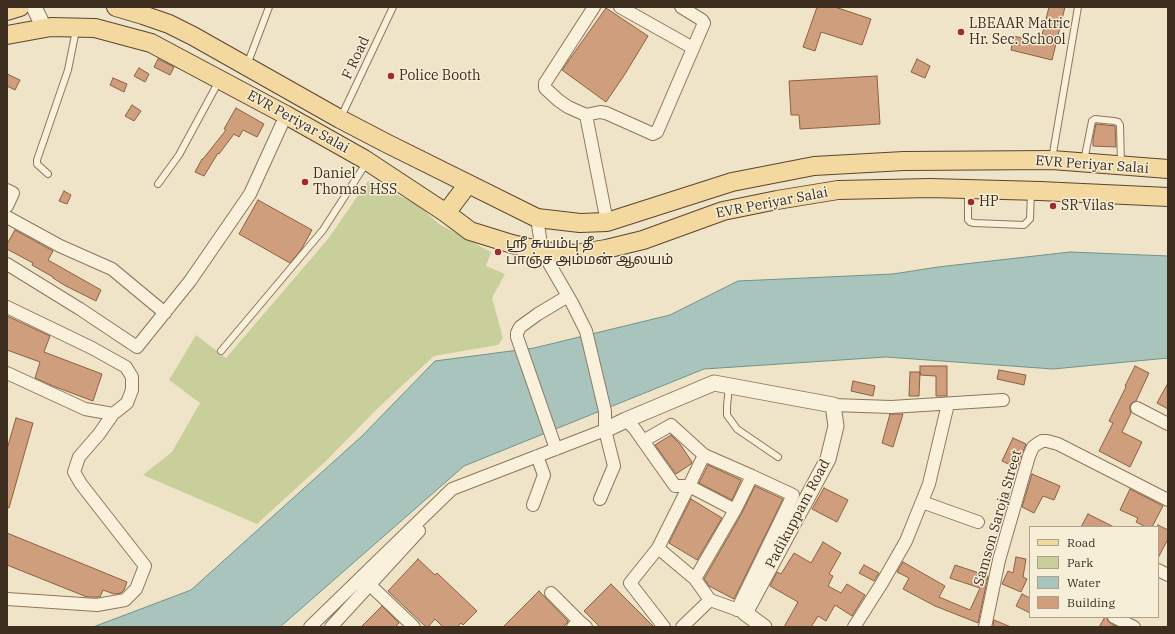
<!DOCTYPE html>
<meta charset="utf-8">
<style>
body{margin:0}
#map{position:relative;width:1175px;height:634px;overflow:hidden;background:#f0e4c8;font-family:"IBM Plex Serif",serif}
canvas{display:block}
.frame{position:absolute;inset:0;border:8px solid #3d2e20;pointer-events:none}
.legend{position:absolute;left:1029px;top:526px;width:130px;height:92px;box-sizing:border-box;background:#f7eed8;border:1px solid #ada18e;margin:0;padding:5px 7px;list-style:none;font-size:12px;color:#3d2e20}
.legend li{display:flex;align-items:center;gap:8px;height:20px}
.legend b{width:20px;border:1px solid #ada18e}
</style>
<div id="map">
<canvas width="1175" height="634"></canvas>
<div class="frame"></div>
<ul class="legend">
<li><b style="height:5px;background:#f3d9a0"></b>Road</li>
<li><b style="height:11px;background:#c9cf9b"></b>Park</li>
<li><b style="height:11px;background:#a9c4bc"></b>Water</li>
<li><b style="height:11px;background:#cf9f7d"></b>Building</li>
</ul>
</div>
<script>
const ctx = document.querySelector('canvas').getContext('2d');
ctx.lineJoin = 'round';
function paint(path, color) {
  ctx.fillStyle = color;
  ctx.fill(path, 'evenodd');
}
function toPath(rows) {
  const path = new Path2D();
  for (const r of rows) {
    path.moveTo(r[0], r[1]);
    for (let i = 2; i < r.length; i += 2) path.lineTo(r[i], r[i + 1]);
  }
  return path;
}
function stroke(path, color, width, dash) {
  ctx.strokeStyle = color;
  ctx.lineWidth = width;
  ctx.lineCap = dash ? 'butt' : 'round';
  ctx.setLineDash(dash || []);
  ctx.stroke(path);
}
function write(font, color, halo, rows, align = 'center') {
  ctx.font = font + ' "IBM Plex Serif","Noto Sans Tamil",serif';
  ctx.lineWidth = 3;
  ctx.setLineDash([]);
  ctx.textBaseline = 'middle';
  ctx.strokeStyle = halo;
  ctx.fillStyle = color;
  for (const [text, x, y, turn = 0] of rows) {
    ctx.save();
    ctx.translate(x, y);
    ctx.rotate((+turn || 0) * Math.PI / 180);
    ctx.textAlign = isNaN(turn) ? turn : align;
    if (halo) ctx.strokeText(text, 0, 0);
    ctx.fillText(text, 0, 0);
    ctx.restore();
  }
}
const green = toPath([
 [368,181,418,205,439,224,491,252,486,266,505,274,492,298,503,338,498,345,434,356,377,409,327,460,257,524,143,475,172,452,200,403,169,380,196,335,226,358,328,239]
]);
const water = toPath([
 [1070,252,1168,256,1168,358,1053,369,886,357,704,369,464,466,280,627,93,627,191,590,362,436,435,361,534,348,670,315,738,281,893,274,938,267,1070,252]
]);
const building = toPath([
 [817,7,835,7,871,19,862,45,821,32,815,51,803,47,817,7],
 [1049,7,1065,7,1052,60,1011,50,1014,36,1040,43,1049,7],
 [606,8,648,36,625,74,606,102,562,70,606,8],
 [158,59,174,67,170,75,154,67,158,59],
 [917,59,930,66,925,78,911,72,917,59],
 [139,68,149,74,145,82,134,76,139,68],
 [7,74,20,80,15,90,7,86,7,74],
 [877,76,880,124,800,129,799,115,791,115,789,81,877,76],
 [113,78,127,84,124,92,110,85,113,78],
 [132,105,141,111,134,121,125,116,132,105],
 [236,108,264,124,257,137,243,130,239,137,234,134,219,154,218,153,204,176,195,172,202,159,203,159,226,130,224,129,236,108],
 [1096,124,1115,126,1116,147,1093,146,1093,139,1096,124],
 [64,191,71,195,67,204,59,201,64,191],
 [258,200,312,230,301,250,290,263,239,234,258,200],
 [15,230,53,251,48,260,101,290,96,301,64,285,53,278,53,277,32,265,33,263,7,249,7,244,15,230],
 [7,316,50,336,44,352,102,374,93,401,53,386,35,378,40,362,7,350,7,316],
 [920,366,947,366,947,396,936,396,936,376,920,375,920,366],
 [1135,366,1149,373,1136,401,1133,402,1130,405,1130,409,1131,413,1122,432,1142,442,1130,467,1099,451,1113,423,1109,421,1126,387,1125,386,1135,366],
 [999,370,1026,375,1024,385,997,379,999,370],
 [910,372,920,372,919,396,909,396,910,372],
 [853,381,875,386,873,396,851,391,853,381],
 [1168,383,1168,409,1157,403,1168,383],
 [890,414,903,414,893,447,882,443,890,414],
 [16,418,33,423,9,508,7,507,7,449,16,418],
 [671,435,680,444,692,462,691,464,676,474,655,445,671,435],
 [1013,438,1026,444,1017,468,1002,461,1013,438],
 [708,465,741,480,732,500,699,483,708,465],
 [1032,474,1060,486,1054,500,1043,496,1034,513,1022,507,1032,474],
 [755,486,783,499,734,599,709,586,704,579,742,513,755,486],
 [824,488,848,500,837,522,812,509,824,488],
 [1130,489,1163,506,1152,527,1146,527,1136,522,1138,518,1120,510,1130,489],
 [691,499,722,518,697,560,669,543,691,499],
 [1088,514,1114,527,1081,527,1088,514],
 [1158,525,1168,530,1168,539,1158,558,1158,525],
 [7,533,127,582,124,590,121,593,114,594,103,590,100,597,87,597,7,565,7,533],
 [823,542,841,553,829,574,833,576,828,586,841,593,847,584,865,595,852,616,835,605,826,621,818,616,811,627,784,627,798,602,770,586,777,572,781,574,794,553,811,563,823,542],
 [1016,557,1026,559,1023,577,1027,579,1021,592,1002,584,1008,571,1013,573,1016,557],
 [418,559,435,575,437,573,477,611,463,625,461,623,457,627,443,627,435,619,428,627,426,627,388,591,418,559],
 [903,562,945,586,939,597,970,610,980,588,950,578,955,565,988,576,978,623,935,606,903,589,909,578,897,572,903,562],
 [864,565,879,573,874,581,859,573,864,565],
 [611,584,654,627,600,627,584,611,611,584],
 [539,591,568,621,567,623,563,627,503,627,539,591],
 [1022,594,1030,598,1030,613,1016,606,1022,594],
 [382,606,399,623,395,627,361,627,382,606],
 [1105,617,1107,617,1108,621,1110,623,1117,627,1099,627,1105,617],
 [994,620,1011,627,993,627,994,620]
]);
const service = toPath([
 [247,65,269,7],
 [341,117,393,7],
 [1052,159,1078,7],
 [1084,161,1092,121,1095,119,1114,121,1118,122,1120,125,1121,164],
 [48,174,37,164,37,160,68,70,76,30],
 [158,184,179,155,219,81],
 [968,190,968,220,970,222,974,223,1024,225,1030,219,1031,192],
 [221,351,323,230,367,162],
 [729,386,727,406,727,415,737,429,778,457]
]);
const minor = toPath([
 [594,7,545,83,545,88,558,100,568,107,586,115,600,112,606,113,653,134,657,132,704,23,702,20,681,7],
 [620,7,693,48],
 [586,115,607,222],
 [7,190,13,193,7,206],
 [7,217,60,246,112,269,165,313],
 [537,218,542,251,572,303,586,331,605,411,605,430,614,466,600,499],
 [7,264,80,309,137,347,190,281,250,194,286,115],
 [7,307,92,348,126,367,132,377,132,390,127,403,113,414,99,434,79,457,74,472,81,484,145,566,136,589,125,600,97,605,7,599],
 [7,373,85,409,113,414],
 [833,405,891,407,1003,400],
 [1137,408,1168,424],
 [626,420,634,428,675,486,689,486,704,455,752,476],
 [643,441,671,425,704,455],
 [556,449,517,337,517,333,520,327,538,314,568,296],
 [922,502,978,522],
 [533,505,544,475,537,456],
 [658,548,630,583,664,627],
 [1158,570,1168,575],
 [695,579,658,548,689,486,735,510],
 [370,585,414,627],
 [551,593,579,621],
 [710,600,695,579,735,510,752,476,793,495,737,610],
 [1114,617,1134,627],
 [310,627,452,489,605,430],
 [331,627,419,531],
 [573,627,579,621,586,627],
 [682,627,710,600,744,612],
 [854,627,882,583,906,541,929,484,948,404],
 [985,627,999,560,1029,456,1033,447,1037,444,1042,441,1047,441,1058,444,1168,500]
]);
const tertiary = toPath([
 [34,7,44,28],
 [605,430,626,420,714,383,833,405,836,426,828,459,745,613,764,627]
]);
const primary = toPath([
 [116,7,143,15,169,24,193,36,340,119,386,143,537,218,580,223,607,222,732,182,814,166,904,161,1052,160,1168,169],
 [7,11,20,7],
 [7,35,51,27,95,28,151,43,286,115,364,159,446,213,470,231,512,244,542,251,575,254,606,249,643,240,723,211,777,200,838,190,930,188,1040,191,1168,197],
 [446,213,468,184]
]);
const markers = [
 [961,32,4,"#9e2a2b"],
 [391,76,4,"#9e2a2b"],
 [305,182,4,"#9e2a2b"],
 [971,202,4,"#9e2a2b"],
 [1053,206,4,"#9e2a2b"],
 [498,252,4,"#9e2a2b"]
];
const poiNames = [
 ["LBEAAR Matric",969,24],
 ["Hr. Sec. School",969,40],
 ["Police Booth",399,76],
 ["Daniel",313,174],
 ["Thomas HSS",313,190],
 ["HP",979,202],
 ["SR Vilas",1061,206],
 ["ஶ்ரீ சுயம்பு தீ",506,244],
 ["பாஞ்ச அம்மன் ஆலயம்",506,260]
];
const streetNames = [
 ["F Road",356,58,-65],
 ["EVR Periyar Salai",298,122,29],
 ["EVR Periyar Salai",1092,165,4],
 ["EVR Periyar Salai",772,203,-11],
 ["Padikuppam Road",798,514,-62],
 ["Samson Saroja Street",998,518,-74]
];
paint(green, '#c9cf9b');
paint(water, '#a9c4bc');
stroke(water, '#6f938a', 1);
paint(building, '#cf9f7d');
stroke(building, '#8d5f41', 1);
stroke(service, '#8d765c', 8);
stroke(minor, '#8d765c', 14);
stroke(tertiary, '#8d765c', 17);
stroke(primary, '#5b4430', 20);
stroke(service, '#faf1dc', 6);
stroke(minor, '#faf1dc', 12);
stroke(tertiary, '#faf1dc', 15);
stroke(primary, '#f3d9a0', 18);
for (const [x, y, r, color] of markers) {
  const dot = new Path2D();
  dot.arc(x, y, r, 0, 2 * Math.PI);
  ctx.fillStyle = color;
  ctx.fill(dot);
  stroke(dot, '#f7eed8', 1.5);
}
write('14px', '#3d2e20', '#f7eed8', poiNames, 'left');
write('14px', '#3d2e20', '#f7eed8', streetNames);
</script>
